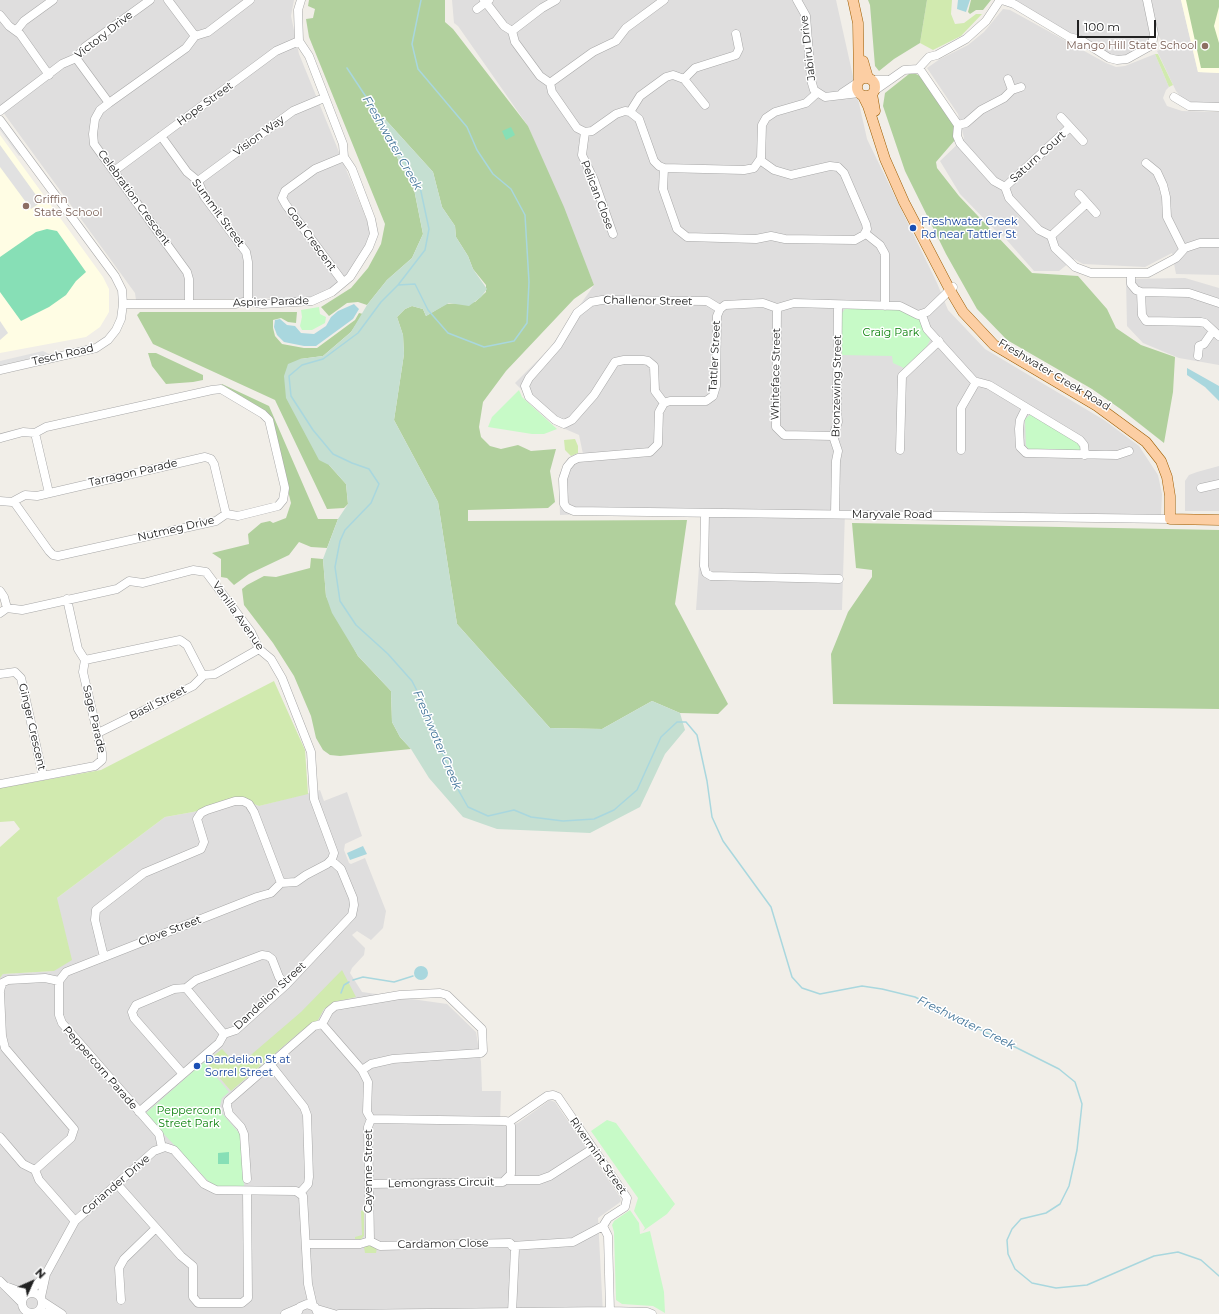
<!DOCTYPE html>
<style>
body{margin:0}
#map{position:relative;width:1219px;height:1314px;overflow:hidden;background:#f1eee8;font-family:Montserrat,sans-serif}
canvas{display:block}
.north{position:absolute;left:12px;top:1262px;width:40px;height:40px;-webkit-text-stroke:3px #fff;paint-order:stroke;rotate:45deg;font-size:11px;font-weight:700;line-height:16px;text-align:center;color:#212121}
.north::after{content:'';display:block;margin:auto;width:14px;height:18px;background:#212121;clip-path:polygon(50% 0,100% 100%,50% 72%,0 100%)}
.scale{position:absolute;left:1077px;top:20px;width:79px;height:18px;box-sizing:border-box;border:2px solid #212121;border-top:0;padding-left:5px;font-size:12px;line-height:14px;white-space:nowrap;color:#212121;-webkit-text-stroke:3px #fff;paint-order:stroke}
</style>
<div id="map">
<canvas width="1219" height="1314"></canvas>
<div class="north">N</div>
<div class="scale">100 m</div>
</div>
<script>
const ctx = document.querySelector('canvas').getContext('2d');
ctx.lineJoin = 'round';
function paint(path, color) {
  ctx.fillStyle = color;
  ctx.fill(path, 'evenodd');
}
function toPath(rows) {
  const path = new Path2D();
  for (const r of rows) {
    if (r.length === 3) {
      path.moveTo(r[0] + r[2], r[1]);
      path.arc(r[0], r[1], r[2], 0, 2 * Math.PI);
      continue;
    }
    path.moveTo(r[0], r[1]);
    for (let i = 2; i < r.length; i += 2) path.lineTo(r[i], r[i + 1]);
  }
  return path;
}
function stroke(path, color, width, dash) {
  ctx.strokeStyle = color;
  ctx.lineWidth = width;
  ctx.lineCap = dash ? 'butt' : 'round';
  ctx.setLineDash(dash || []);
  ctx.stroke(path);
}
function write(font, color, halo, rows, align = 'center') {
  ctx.font = font + ' Montserrat,sans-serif';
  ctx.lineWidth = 3;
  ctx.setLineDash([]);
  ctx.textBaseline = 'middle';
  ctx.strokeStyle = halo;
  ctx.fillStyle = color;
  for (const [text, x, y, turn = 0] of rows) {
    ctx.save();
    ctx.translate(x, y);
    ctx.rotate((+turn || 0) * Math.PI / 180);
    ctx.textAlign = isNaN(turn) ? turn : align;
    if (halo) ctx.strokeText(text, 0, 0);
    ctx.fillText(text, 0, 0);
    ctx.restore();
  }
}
const residential = toPath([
 [0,0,294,0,291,16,299,54,370,228,370,239,351,272,333,287,311,298,136,300,135,293,0,108],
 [452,0,836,0,867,139,937,283,948,310,985,349,1104,420,1139,446,1158,475,1162,494,1161,516,845,511,842,610,696,610,703,509,560,515,559,475,568,458,583,454,579,435,556,425,515,383,550,348,594,285,528,126,458,26,454,23],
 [1010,0,1144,0,1152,34,1150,43,1126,56,1112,56],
 [1149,0,1181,0,1198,72,1219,73,1219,104,1192,103,1182,98,1176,91,1157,51,1162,49,1163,43,1158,35],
 [1003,9,1010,10,1106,63,1116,67,1125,66,1155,54,1169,87,1166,90,1163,98,1167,106,1182,111,1219,112,1219,275,1176,274,1172,253,1145,267,1083,264,1074,259,1059,271,1034,271,1005,238,995,230,960,194,940,161,964,138,958,114,927,68,940,59,968,45,984,32],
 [1185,278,1219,288,1219,365,1179,358,1143,343,1127,326,1126,279],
 [1219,466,1219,511,1185,511,1185,481,1189,475,1197,472],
 [320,790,324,801,347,792,362,836,345,844,344,850,349,863,351,864,365,858,386,911,383,928,371,940,357,931,352,935,365,948,364,955,352,968,350,973,362,992,447,1004,476,1032,481,1062,482,1091,501,1091,500,1124,505,1126,518,1123,550,1100,555,1102,620,1197,621,1201,619,1203,598,1218,603,1314,0,1314,0,978,3,974,54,971,57,898,165,817,193,812,241,799,259,806]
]);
const education = toPath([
 [1181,0,1219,0,1219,73,1198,72],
 [0,135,103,277,109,289,109,312,100,327,86,337,0,353]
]);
const grass = toPath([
 [927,0,952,0,951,14,955,24,964,23,976,14,982,14,961,36,933,50,920,43],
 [1158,54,1173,85,1169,87,1155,54],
 [575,439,578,446,578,453,571,456,565,450,564,440],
 [274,681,305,750,308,794,259,806,241,799,193,812,165,817,57,898,72,960,54,971,3,974,0,978,0,847,20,829,14,821,0,822,0,788,101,770],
 [342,970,356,997,334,1002,324,1009,318,1020,300,1032,231,1091,206,1062,222,1049,238,1066,301,1012],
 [364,1210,364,1236,361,1239,355,1239,355,1237,362,1235,361,1211],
 [370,1244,377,1248,376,1253,365,1253,364,1247]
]);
const forest = toPath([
 [309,0,445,0,445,22,453,29,528,126,564,207,594,285,574,299,506,371,483,402,479,427,481,437,490,446,501,449,518,445,531,451,556,449,550,471,555,502,548,508,468,510,468,521,687,520,675,604,728,704,718,714,680,713,652,701,602,729,550,728,457,624,438,502,394,420,404,354,403,335,397,317,405,309,412,306,423,309,426,316,446,304,475,302,486,292,486,285,473,269,468,256,456,237,455,226,442,207,433,172,385,119,377,120,414,189,423,234,412,258,387,280,367,305,358,302,347,303,329,316,321,307,351,288,368,268,381,244,385,224,309,37,306,19,313,18,315,9,308,6],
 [868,0,927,0,920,43,894,59,879,71,875,66,870,5],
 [971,0,991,0,983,10,976,10,970,14,968,12],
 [1186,0,1219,0,1219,7,1214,26,1219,43,1219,68,1201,68],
 [909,74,916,74,924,78,954,125,955,140,936,162,937,168,959,196,1032,273,1078,276,1107,309,1116,328,1141,345,1175,357,1173,392,1164,443,1122,410,1092,389,1007,340,977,309,946,254,905,171,883,106,885,93],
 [140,312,297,312,296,323,288,322,281,318,273,320,273,328,275,336,282,344,304,348,317,348,355,320,359,313,363,314,351,332,323,356,300,359,329,465,346,484,348,504,344,508,327,509,275,400,153,344,137,315],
 [148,353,156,353,203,375,203,380,193,382,166,384,152,366],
 [222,384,269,406,318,519,338,519,327,548,311,547,299,542,289,555,249,574,234,585,227,578,221,577,221,559,212,553,249,544,248,534,261,523,270,521,273,523,286,518,291,503,272,426,243,401,242,396,239,397,221,387],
 [852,523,1219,530,1219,709,833,704,831,654,848,612,872,577,872,570,856,568],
 [311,558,323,559,326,596,358,656,391,691,392,722,400,737,411,749,340,756,330,755,323,750,316,738,311,716,294,676,273,643,244,605,242,589,247,585,264,576,276,577,310,568]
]);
const wetland = toPath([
 [385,119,433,172,442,207,455,226,456,237,468,256,473,269,487,289,481,297,469,306,449,303,426,316,423,309,412,306,405,309,397,317,403,335,404,354,394,420,438,502,457,624,550,728,602,729,652,701,680,713,685,730,665,754,640,807,590,833,497,829,463,817,429,778,411,749,400,737,392,722,391,691,358,656,332,613,326,596,323,559,338,519,348,504,346,484,329,465,319,460,286,398,284,376,288,364,300,359,323,356,351,332,367,305,387,280,412,258,423,234,414,189,377,120]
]);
const park = toPath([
 [319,307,320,314,326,317,325,323,312,330,302,330,300,326,302,317,301,310],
 [903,308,920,318,931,338,927,346,904,368,893,363,892,356,841,355,842,313,845,309],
 [519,390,522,397,557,429,544,434,532,434,488,427,492,417],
 [1031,414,1080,442,1081,451,1031,451,1026,446,1025,419],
 [204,1062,229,1092,222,1098,219,1110,240,1134,244,1186,216,1186,210,1183,145,1114],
 [607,1120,616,1123,675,1204,667,1214,643,1231,645,1228,634,1211,638,1198,591,1131],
 [630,1210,639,1223,640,1234,650,1231,664,1292,665,1313,653,1306,622,1304,616,1300,614,1232,612,1225,614,1221]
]);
const pitch = toPath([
 [511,127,515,135,506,140,502,131],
 [47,229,57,231,86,272,76,281,66,295,49,307,21,321,0,292,0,257,36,232],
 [229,1152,229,1164,218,1164,218,1153]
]);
const parking = toPath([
 [0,127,21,155,19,156,0,130],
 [0,145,41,202,31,209,0,167],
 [0,321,8,333,0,340],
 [43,351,49,354,0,366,0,361]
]);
const water = toPath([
 [958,0,970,0,966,12,957,9],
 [354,304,359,309,353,319,316,346,304,346,284,342,277,335,274,327,275,320,280,319,287,325,295,326,301,333,314,334,326,326,331,317,338,311],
 [1187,368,1219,386,1219,401,1205,387,1187,375],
 [363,846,367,854,350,860,347,853],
 [421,973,7]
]);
const stream = toPath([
 [347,68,378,115,420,187,429,229,425,250,398,285,381,302,358,333,323,359,302,365,289,376,291,396,313,430,333,454,352,463,369,469,379,484,371,503,345,530,340,541,335,567,340,601,356,625,388,654,412,681,430,716,452,779,468,807,488,816,514,810,531,817,563,821,594,819,614,810,637,790,661,737,677,722,686,722,697,735,707,781,712,817,723,841,771,907,792,977,802,988,820,994,862,986,882,989,915,997,1059,1069,1075,1082,1082,1104,1077,1150,1069,1186,1060,1204,1046,1213,1021,1219,1012,1229,1007,1240,1008,1254,1015,1269,1032,1283,1056,1288,1087,1285,1154,1256,1178,1252,1201,1260,1219,1276],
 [398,285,415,284,428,310,448,333,484,347,514,341,527,323,529,282,525,215,511,189,493,174,477,150,467,127,418,69,412,44,421,0],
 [353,980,363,977,394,982,413,976],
 [341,993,344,985,349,982]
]);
const minor = toPath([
 [168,0,195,36],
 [484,0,504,26,512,31,515,42,540,76,550,83,552,92,577,128,585,132,592,131,616,114,625,111,630,112,639,119,654,161,659,166,664,168,744,170,754,168,761,158,762,125,766,118,775,112,806,103,817,93],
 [797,0,806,16,811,80,814,90,825,97,859,93],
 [1002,0,1014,4,1069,37,1081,40,1109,58,1117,60,1127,59,1152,45,1154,34,1147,0],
 [477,9,489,0],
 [0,15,9,26,20,34,49,75],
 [16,31,24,21,53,0],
 [512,31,542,8,556,0],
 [76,58,109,103],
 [919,68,958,125,957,136,960,143,994,181,1005,187,1009,198,1039,230,1051,236,1055,248,1075,267,1091,273,1148,273,1176,258,1185,248,1200,243,1219,243],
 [684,79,695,68,736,55,739,49,736,34],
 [1008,79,1012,90,1021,87],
 [871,80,888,80],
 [550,83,593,52,616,41,626,28,664,0],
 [874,91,904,70,918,69,929,57,937,55,966,39,986,21,1000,0],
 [842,93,857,83],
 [1174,97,1189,106,1219,107],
 [0,111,62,64,76,58,85,47,150,0],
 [630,112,640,96,666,77,673,75,684,79,705,105],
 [1061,117,1083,141],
 [0,120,115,276,122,290,123,304,121,319,116,330,108,340,96,348,0,370],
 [958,125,966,123,981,110,1004,98,1012,90],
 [585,132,582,155,594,180,613,234],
 [161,136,187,172,198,181,204,196,246,252,248,262,248,301],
 [1146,163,1157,172,1163,185,1166,197,1167,217,1183,249],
 [664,168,663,189,677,229,687,237,756,239,771,236,785,239,855,240,864,235,867,229,866,224,844,173,838,167,830,166,791,175,774,170,760,160],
 [114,171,276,51,299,41],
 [198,181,293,111,324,98],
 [1005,187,1070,127],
 [1079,194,1096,213],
 [865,233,880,245,885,254,885,306],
 [1051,236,1087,203],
 [1131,273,1131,284,1136,290,1141,292,1189,293,1219,303],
 [343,282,286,205,282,198,285,191,315,169,344,157],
 [953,287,927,312,918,315,900,306,794,303,777,308,763,303,725,305,720,309,717,316,716,386,713,396,706,401,670,401,664,403,659,412,658,444,650,452,578,458,572,461,567,467,563,479,564,504,567,508,574,511,1170,519],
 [1141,292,1142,315,1146,321,1201,322,1205,323,1219,336],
 [189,303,189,279,187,272,94,144,93,134,95,119,100,110,109,103,186,48,195,36,208,32,250,0],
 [123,304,235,304,248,301,262,304,312,301,332,292,350,277,369,247,374,234,371,219,352,169,344,157,343,144,309,56,299,41,298,10,301,0],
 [777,308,776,427,784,435,833,436],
 [922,315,927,329,974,381,989,385,1080,440,1084,445,1085,455],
 [1198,356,1199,346,1204,344,1213,331],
 [664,403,655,391,654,366,648,361,643,360,624,360,615,362,594,395,572,420,564,424,555,420,529,397,525,386,529,378,558,345,577,313,591,302,602,300,707,301,720,309],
 [1026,408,1020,420,1019,429,1020,447,1026,453,1117,455,1129,451],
 [35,433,49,493],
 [1,438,23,432,35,433,46,427,212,390,221,389,263,414,269,420,285,488,283,500,278,506,238,516,226,514,216,521,58,556,53,555,49,551,14,502],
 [900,450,902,376,939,341],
 [961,450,961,408,976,382],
 [1201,488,1219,484],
 [0,501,12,502,25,495,37,496,205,457,211,459,214,464,226,514],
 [705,513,704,566,706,573,711,576,839,579],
 [835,514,836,461,838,451,833,436,838,422,837,410,838,305],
 [0,591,4,597,7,608],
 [0,613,7,608,22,610,117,589,129,581,143,583,193,570,206,572,251,632,259,649,271,659,282,678,311,752,314,799,334,853,332,859,327,864,306,875,296,882,281,883,271,893,257,897,66,972,59,981,45,978,8,980,2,983,0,991],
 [85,660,180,640,187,645,203,676],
 [0,674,15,672,21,678,43,776],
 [98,733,193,686,204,675,215,674,259,649],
 [0,784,95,766,102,760,102,753,83,672,85,660,78,649,67,599],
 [104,957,95,920,96,910,144,873,201,849,204,842,197,819,201,813,207,810,235,801,243,801,249,804,254,812,281,883],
 [59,981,59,1015,62,1023,159,1134,162,1148],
 [186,988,224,1034],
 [0,993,2,1036,5,1048,74,1129,71,1138,35,1170],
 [322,1024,362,1070,368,1082,367,1112,371,1119,368,1127,370,1241],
 [270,1064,304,1107,307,1115,309,1177,308,1184,300,1193],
 [183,1074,134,1018,132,1012,136,1005,174,989,186,988,196,980,262,955,268,956,272,959,279,977,286,985],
 [139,1112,219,1043,224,1034,236,1030,286,985,352,915,354,905,353,898,341,869,331,860],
 [509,1122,547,1096,553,1095,558,1097,627,1198,625,1207,608,1218,603,1226,608,1236,610,1311],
 [0,1137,23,1164,35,1170,39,1180,75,1221],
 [247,1179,244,1134,241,1127,229,1114,227,1106,228,1101,314,1026,322,1024,329,1011,335,1006,400,995,440,993,447,995,482,1029,483,1051,481,1053,393,1059,371,1064,362,1070],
 [507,1180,539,1180,550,1176,592,1149],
 [117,1184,181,1256,193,1266,193,1297,198,1303,242,1303,248,1298,247,1191],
 [369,1184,503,1182,511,1174,511,1126,509,1122,506,1121,371,1119],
 [306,1244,360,1244,370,1241,380,1246,510,1243,515,1249,512,1313],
 [512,1246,573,1242,603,1226],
 [0,1281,22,1303],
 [5,1286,27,1294],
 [30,1292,46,1274],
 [32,1303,10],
 [41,1297,46,1274,75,1221,154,1151,165,1147,174,1150,204,1184,216,1190,296,1191,303,1196,308,1284,313,1306],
 [121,1300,119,1268,124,1259,156,1228],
 [42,1301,62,1314],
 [317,1309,334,1314],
 [39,1311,52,1314],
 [285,1314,299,1308],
 [297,1314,300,1307,307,1304,315,1307,318,1314],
 [339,1314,610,1311,647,1312,652,1314]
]);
const major = toPath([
 [853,0,858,23,859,81],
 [863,61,868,78],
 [866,87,9],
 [872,94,875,111],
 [863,96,868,106,885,159,904,202,950,290,963,312,994,345,1097,406,1146,442,1161,461,1167,477,1170,496,1170,519,1219,520]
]);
const markers = [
 [1205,46,4,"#8d6e63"],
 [26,206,4,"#8d6e63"],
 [913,228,4,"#1a4fb4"],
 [197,1066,4,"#1a4fb4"]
];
const streetNames = [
 ["Victory Drive",104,35,-38],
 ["Jabiru Drive",808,48,-97],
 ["Hope Street",205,104,-36],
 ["Vision Way",259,136,-36],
 ["Saturn Court",1038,157,-42],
 ["Pelican Close",597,195,69],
 ["Celebration Crescent",134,198,54],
 ["Summit Street",218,213,54],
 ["Goal Crescent",311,239,54],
 ["Challenor Street",648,301,1],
 ["Aspire Parade",271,302,-2],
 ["Tesch Road",63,355,-13],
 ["Tattler Street",715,356,-87],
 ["Whiteface Street",776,374,-89],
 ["Freshwater Creek Road",1054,375,31],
 ["Bronzewing Street",837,386,-89],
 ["Tarragon Parade",133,473,-13],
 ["Maryvale Road",892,515],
 ["Nutmeg Drive",176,529,-13],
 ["Vanilla Avenue",238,616,55],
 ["Basil Street",158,703,-27],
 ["Sage Parade",94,719,77],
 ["Ginger Crescent",32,727,77],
 ["Clove Street",170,931,-21],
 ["Dandelion Street",270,996,-43],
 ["Peppercorn Parade",100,1068,49],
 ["Rivermint Street",598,1156,55],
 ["Cayenne Street",369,1171,-90],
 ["Lemongrass Circuit",441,1183,-1],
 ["Coriander Drive",116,1185,-41],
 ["Cardamon Close",443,1244,-1]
];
const educationNames = [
 ["Mango Hill State School",1197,46],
 ["Griffin",34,200,"left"],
 ["State School",34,213,"left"]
];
const transitNames = [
 ["Freshwater Creek",921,222],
 ["Rd near Tattler St",921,235],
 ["Dandelion St at",205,1060],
 ["Sorrel Street",205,1073]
];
const parkNames = [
 ["Craig Park",891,333],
 ["Peppercorn",189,1111],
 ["Street Park",189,1124]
];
const waterNames = [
 ["Freshwater Creek",392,143,60],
 ["Freshwater Creek",437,740,67],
 ["Freshwater Creek",966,1023,26]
];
paint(residential, '#dfdede');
paint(education, '#fffde4');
paint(grass, '#d1eaaf');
paint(forest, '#b1d09d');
paint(wetland, '#c5dfd1');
paint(park, '#c7fac7');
paint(pitch, '#87dfb6');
paint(parking, '#e1e1e1');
paint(water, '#a9d7de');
stroke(stream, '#a9d7de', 1.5);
stroke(minor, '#a8a8a8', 9);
stroke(major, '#9e5d01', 11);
stroke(minor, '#fff', 8);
stroke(major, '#fccea3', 10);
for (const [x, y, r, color] of markers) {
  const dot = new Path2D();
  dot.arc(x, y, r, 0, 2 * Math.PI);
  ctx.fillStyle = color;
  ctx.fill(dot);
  stroke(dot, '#fff', 1.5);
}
write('11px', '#212121', '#fff', streetNames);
write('11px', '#785e54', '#fff', educationNames, 'right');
write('11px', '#164399', '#fff', transitNames, 'left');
write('11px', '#0c820c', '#fff', parkNames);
write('italic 12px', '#44769a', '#fff', waterNames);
</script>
